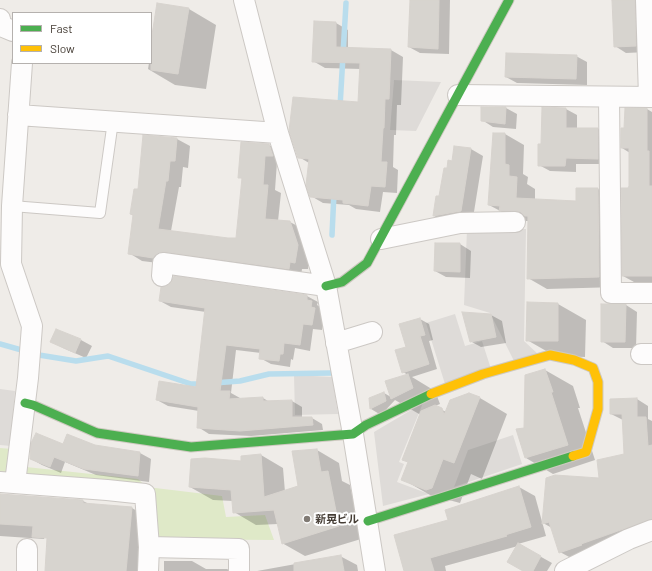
<!DOCTYPE html>
<meta charset="utf-8">
<style>
body{margin:0}
#map{position:relative;width:652px;height:571px;overflow:hidden;background:#efece8;font-family:Barlow,sans-serif}
canvas{display:block}
.legend{position:absolute;left:12px;top:12px;width:140px;height:52px;box-sizing:border-box;background:#fff;border:1px solid #b5b1ae;margin:0;padding:5px 7px;list-style:none;font-size:12px;color:#453d35}
.legend li{display:flex;align-items:center;gap:8px;height:20px}
.legend b{width:20px;border:1px solid #b5b1ae}
</style>
<div id="map">
<canvas width="652" height="571"></canvas>
<ul class="legend">
<li><b style="height:5px;background:#4caf50"></b>Fast</li>
<li><b style="height:5px;background:#ffc107"></b>Slow</li>
</ul>
</div>
<script>
const ctx = document.querySelector('canvas').getContext('2d');
ctx.lineJoin = 'round';
function paint(path, color) {
  ctx.fillStyle = color;
  ctx.fill(path, 'evenodd');
}
function toPath(rows) {
  const path = new Path2D();
  for (const r of rows) {
    path.moveTo(r[0], r[1]);
    for (let i = 2; i < r.length; i += 2) path.lineTo(r[i], r[i + 1]);
  }
  return path;
}
function stroke(path, color, width, dash) {
  ctx.strokeStyle = color;
  ctx.lineWidth = width;
  ctx.lineCap = dash ? 'butt' : 'round';
  ctx.setLineDash(dash || []);
  ctx.stroke(path);
}
function write(font, color, halo, rows, align = 'center') {
  ctx.font = font + ' Barlow,"Noto Sans JP",sans-serif';
  ctx.lineWidth = 4;
  ctx.setLineDash([]);
  ctx.textBaseline = 'middle';
  ctx.strokeStyle = halo;
  ctx.fillStyle = color;
  for (const [text, x, y, turn = 0] of rows) {
    ctx.save();
    ctx.translate(x, y);
    ctx.rotate((+turn || 0) * Math.PI / 180);
    ctx.textAlign = isNaN(turn) ? turn : align;
    if (halo) ctx.strokeText(text, 0, 0);
    ctx.fillText(text, 0, 0);
    ctx.restore();
  }
}
const green = toPath([
 [0,448,12,449,10,479,0,479],
 [26,467,138,479,147,487,222,496,226,517,265,515,274,540,153,539,147,491,25,478]
]);
const parking = toPath([
 [394,80,441,82,416,131,390,130],
 [467,229,526,229,524,341,539,355,514,361,490,313,464,305],
 [455,314,465,346,482,341,491,369,445,384,426,323],
 [294,375,332,377,338,414,295,415],
 [0,389,15,391,11,446,0,445],
 [423,403,399,462,404,464,397,482,429,494,383,506,374,432],
 [513,435,522,464,454,487,468,450]
]);
const shadow = toPath([
 [411,0,450,0,449,54,420,53,409,47],
 [613,0,641,0,647,52,626,53,615,46],
 [189,9,216,25,206,89,175,85,148,69,149,63,151,63,151,48],
 [315,22,336,23,348,30,348,49,391,50,403,57,401,105,397,105,396,135,394,135,393,167,398,170,397,193,383,192,380,212,356,209,349,205,323,203,311,196,309,163,299,157,359,103,361,69,325,68,313,61],
 [576,56,587,62,587,85,517,83,506,77],
 [506,108,517,114,516,129,493,127,482,120],
 [542,108,566,109,577,115,577,129,598,129,609,135,609,164,576,164,576,172,550,171,539,165,542,145],
 [647,109,652,112,652,282,634,282,623,276,628,189,630,187,630,153,622,148,625,129],
 [494,134,505,134,524,145,523,174,528,177,527,184,535,189,535,200,577,202,577,189,598,189,617,200,618,287,547,289,528,278,529,221,519,221,489,205],
 [144,136,177,139,190,146,188,168,183,167,181,187,179,187,171,231,228,239,237,239,243,179,239,177,269,145,282,152,277,162,275,190,281,193,278,221,290,222,303,229,310,253,308,269,302,269,301,276,166,264,142,261,129,253,134,216,131,214,139,191],
 [455,147,471,149,483,156,473,218,446,222,434,216,453,162],
 [436,244,460,244,471,251,470,278,446,277,435,271],
 [174,277,307,296,318,302,317,305,322,308,325,315,322,330,313,329,310,351,295,348,293,360,291,359,290,367,271,364,260,358,261,353,236,350,231,393,240,398,240,399,263,398,268,401,292,401,302,407,302,418,312,418,322,424,323,430,251,436,209,434,198,427,199,411,168,406,157,400,197,388,206,312,171,307,160,301,167,287,172,283],
 [528,303,558,304,586,320,585,357,555,356,527,340],
 [602,305,626,305,637,312,636,348,613,348,602,341],
 [491,315,502,321,506,343,481,347,470,341],
 [420,319,429,324,433,340,429,341,437,369,412,377,435,391,440,404,435,406,446,412,480,398,507,414,482,479,471,474,460,503,430,495,402,479,409,462,422,413,419,414,395,400,381,415,371,409,384,393,391,397,408,375,403,372,407,348,401,324],
 [57,330,81,340,92,346,86,358,63,348,52,342],
 [545,370,573,386,580,408,578,408,595,460,553,474,526,458,525,429],
 [637,399,648,406,648,419,652,421,652,528,571,558,560,552,552,528,543,523,600,479,625,455,623,420,611,414],
 [63,445,95,446,140,453,151,459,149,482,96,475,65,462,61,473,42,465,31,459],
 [317,450,339,463,342,481,350,485,361,539,305,556,282,543,278,524,256,525,234,512,233,501,213,500,190,487,261,455,283,468,285,492,299,487],
 [519,487,535,496,546,536,518,544,552,563,547,571,525,571,518,546,445,566,446,571,406,571,449,520],
 [0,495,83,501,89,504,132,508,154,521,149,571,46,571,48,538,45,536,44,539,0,536],
 [340,556,357,565,358,571,257,571],
 [164,561,192,561,206,569,227,569,231,571,164,571]
]);
const stream = toPath([
 [340,107,346,3],
 [332,235,334,193],
 [0,344,39,355,76,361,108,356,191,384,204,384],
 [214,383,240,381,269,374,331,373]
]);
const building = toPath([
 [410,0,439,0,438,49,408,47,410,0],
 [612,0,635,0,636,46,614,47,612,0],
 [157,3,189,8,178,74,151,70,151,41,157,3],
 [314,21,336,22,336,47,391,49,389,99,385,99,384,128,383,128,381,162,387,162,385,187,371,186,368,206,343,203,343,200,310,197,306,185,309,159,298,158,289,131,293,97,358,102,360,63,312,62,314,21],
 [506,53,577,55,576,79,505,77,506,53],
 [481,107,506,107,505,124,481,121,481,107],
 [542,107,566,108,566,128,598,128,598,159,566,158,565,166,538,166,538,144,541,144,542,107],
 [625,108,647,108,647,151,649,151,649,186,652,186,652,276,622,276,621,188,628,188,629,186,629,148,621,148,621,128,624,128,625,108],
 [493,133,505,133,505,164,509,165,509,176,517,177,516,198,576,201,576,188,598,188,599,277,527,279,528,216,525,216,521,212,515,211,499,211,500,206,488,205,493,133],
 [143,135,177,138,175,161,170,161,168,181,166,181,158,229,228,238,236,238,242,178,238,178,241,142,269,144,273,156,265,156,263,185,268,185,265,219,290,221,298,245,295,263,290,262,289,269,165,252,158,253,153,258,128,254,133,215,130,214,134,189,138,189,143,135],
 [454,146,471,148,461,211,433,216,436,196,439,196,444,168,447,168,448,160,452,161,454,146],
 [435,243,460,243,460,272,434,271,435,243],
 [174,276,307,295,307,300,312,301,311,307,315,308,312,325,303,324,300,345,284,343,283,354,280,354,279,361,259,359,260,349,226,345,220,391,230,391,229,399,263,397,263,401,292,400,292,417,312,417,313,425,240,431,197,428,198,407,156,400,159,381,196,387,205,308,159,301,161,287,167,286,171,283,174,276],
 [527,302,558,303,558,341,526,341,527,302],
 [601,304,626,304,625,342,601,342,601,304],
 [462,312,491,314,496,337,470,342,462,312],
 [420,318,425,335,420,336,429,364,402,373,395,350,406,347,399,324,420,318],
 [56,329,81,339,75,353,50,342,56,329],
 [545,369,553,392,551,392,568,445,525,458,516,429,524,428,525,375,545,369],
 [408,374,413,388,391,399,385,381,408,374],
 [384,392,386,401,370,409,369,398,384,392],
 [469,393,480,397,454,463,443,459,432,488,426,490,401,480,408,462,402,460,421,411,435,405,442,408,444,415,450,400,469,393],
 [637,398,637,417,646,417,648,446,652,445,652,519,581,544,582,545,559,553,549,522,542,524,546,478,555,475,599,478,597,460,624,454,622,414,610,414,610,399,637,398],
 [36,433,63,444,67,434,95,445,140,452,138,476,84,469,54,457,50,467,30,459,31,443,36,433],
 [317,449,321,472,328,471,339,526,282,544,274,510,233,513,231,490,189,487,191,459,205,458,241,461,241,456,261,454,264,497,298,486,292,451,317,449],
 [519,486,531,527,505,535,507,536,430,558,434,571,404,571,394,535,448,520,445,510,519,486],
 [0,494,83,500,83,503,132,507,126,571,45,571,47,538,32,537,33,526,0,524,0,494],
 [518,543,541,556,533,571,523,571,507,562,518,543],
 [341,555,344,571,294,571,294,563,341,555]
]);
const lane = toPath([
 [12,206,100,213,113,121]
]);
const street = toPath([
 [244,0,278,133,326,286,353,434,375,571],
 [646,0,649,97],
 [0,19,1,26,13,31],
 [458,95,652,97],
 [609,97,611,293,652,293],
 [18,115,278,133],
 [381,239,460,223,515,222],
 [162,276,163,263,326,286],
 [336,343,372,332],
 [641,354,652,354],
 [0,482,107,490,145,494,149,547,148,571],
 [15,483,28,378,32,326,11,264,12,206,22,63],
 [149,547,239,549,239,571],
 [27,549,27,571],
 [565,571,629,539,652,530]
]);
const fast = toPath([
 [326,286,342,282,367,263,509,0],
 [25,403,33,405,97,433,191,447,353,434,366,425,431,394],
 [368,521,573,456]
]);
const slow = toPath([
 [431,394,483,374,550,355,574,360,593,368,598,382,598,409,586,452,573,456]
]);
const markers = [
 [307,519,4,"#807a74"]
];
const poiNames = [
 ["新晃ビル",315,519]
];
paint(green, '#dfe9c8');
paint(parking, '#dedbd8');
paint(shadow, '#0003');
stroke(stream, '#b9dded', 5.5);
paint(building, '#d7d4cf');
stroke(building, '#d7d3ce', 1);
stroke(lane, '#ccc8c4', 12);
stroke(street, '#ccc8c4', 22);
stroke(fast, '#cec9c0', 11);
stroke(slow, '#cec9c0', 11);
stroke(lane, '#fdfcfc', 10);
stroke(street, '#fdfcfc', 20);
stroke(fast, '#4caf50', 9);
stroke(slow, '#ffc107', 9);
for (const [x, y, r, color] of markers) {
  const dot = new Path2D();
  dot.arc(x, y, r, 0, 2 * Math.PI);
  ctx.fillStyle = color;
  ctx.fill(dot);
  stroke(dot, '#fff', 1.5);
}
write('bold 11px', '#453d35', '#fff', poiNames, 'left');
</script>
